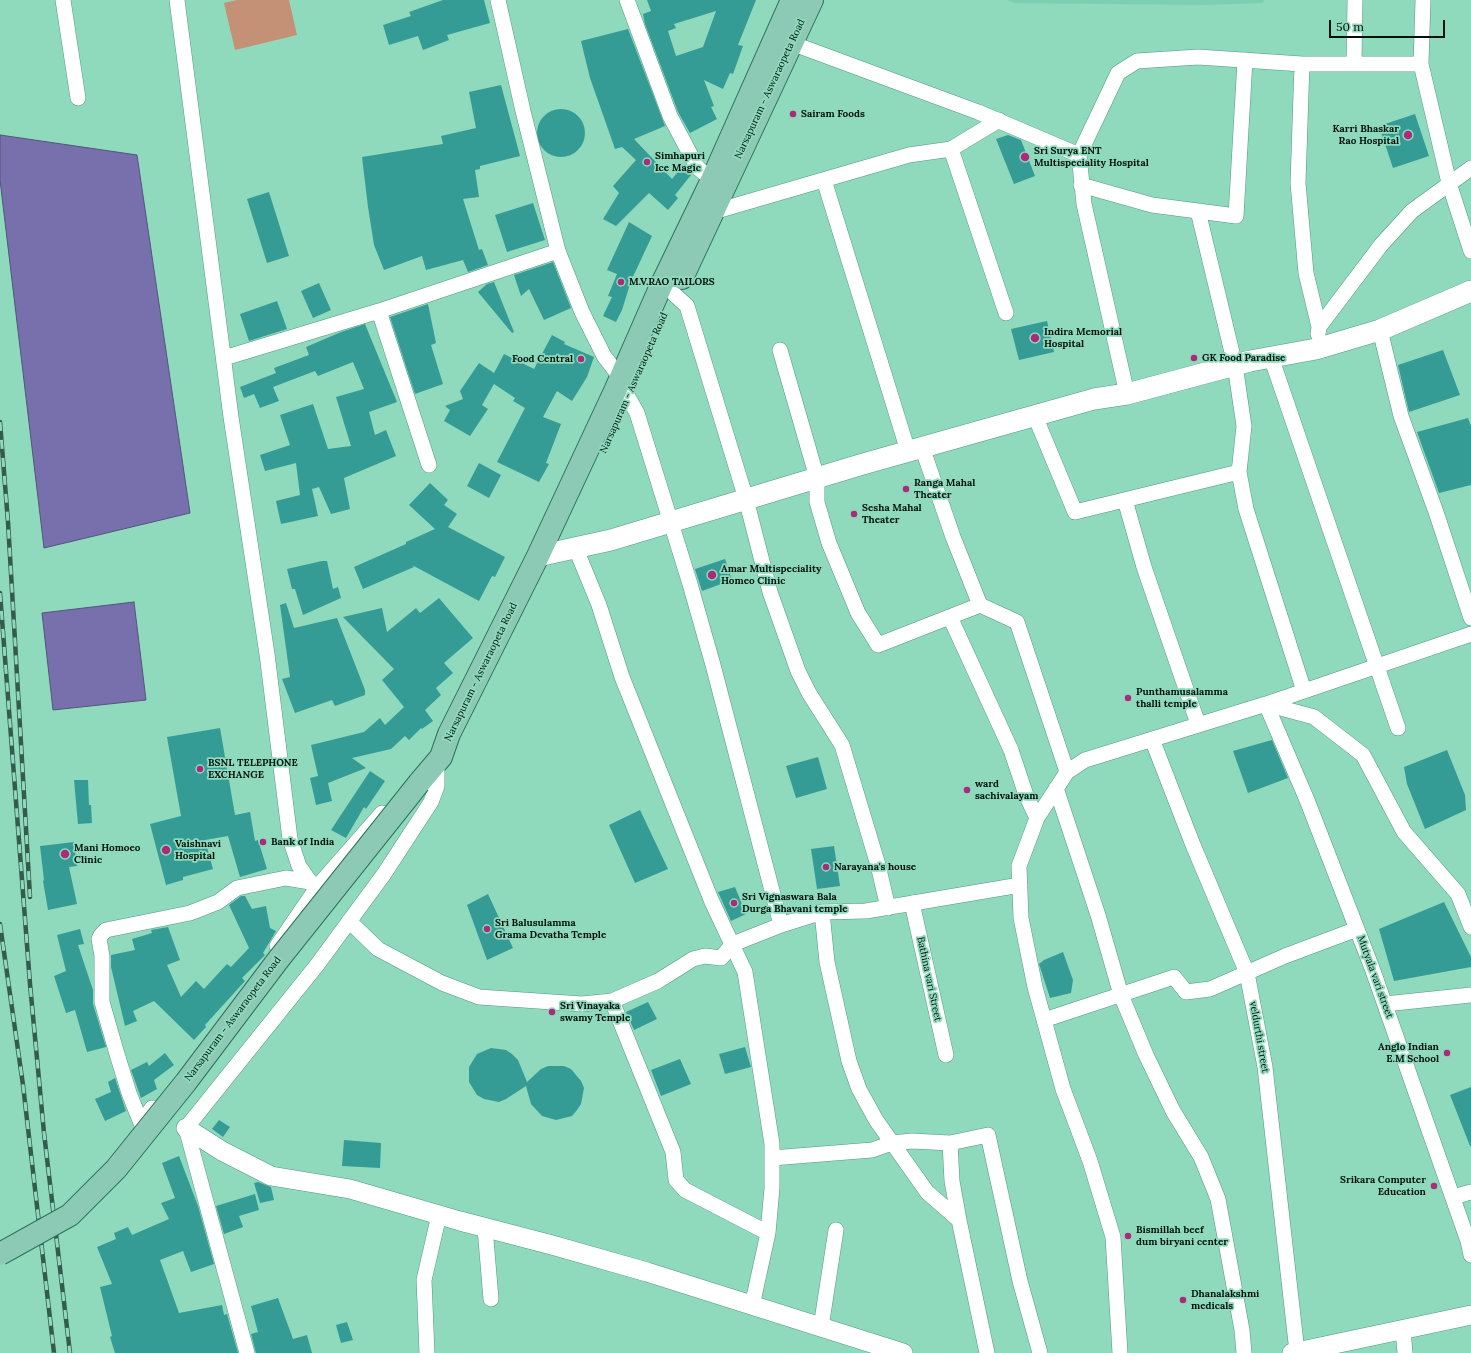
<!DOCTYPE html>
<style>
body{margin:0}
#map{position:relative;width:1471px;height:1353px;overflow:hidden;background:#8fd9bd;font-family:Lora,serif}
canvas{display:block}
.scale{position:absolute;left:1329px;top:20px;width:116px;height:18px;box-sizing:border-box;border:2px solid #00120b;border-top:0;padding-left:5px;font-size:12px;line-height:14px;white-space:nowrap;color:#00120b;-webkit-text-stroke:3px #8fd9bd;paint-order:stroke}
</style>
<div id="map">
<canvas width="1471" height="1353"></canvas>
<div class="scale">50 m</div>
</div>
<script>
const ctx = document.querySelector('canvas').getContext('2d');
ctx.lineJoin = 'round';
function paint(path, color) {
  ctx.fillStyle = color;
  ctx.fill(path, 'evenodd');
}
function toPath(rows) {
  const path = new Path2D();
  for (const r of rows) {
    if (r.length === 3) {
      path.moveTo(r[0] + r[2], r[1]);
      path.arc(r[0], r[1], r[2], 0, 2 * Math.PI);
      continue;
    }
    path.moveTo(r[0], r[1]);
    for (let i = 2; i < r.length; i += 2) path.lineTo(r[i], r[i + 1]);
  }
  return path;
}
function stroke(path, color, width, dash) {
  ctx.strokeStyle = color;
  ctx.lineWidth = width;
  ctx.lineCap = dash ? 'butt' : 'round';
  ctx.setLineDash(dash || []);
  ctx.stroke(path);
}
function write(font, color, halo, rows, align = 'center') {
  ctx.font = font + ' Lora,serif';
  ctx.lineWidth = 3.5;
  ctx.setLineDash([]);
  ctx.textBaseline = 'middle';
  ctx.strokeStyle = halo;
  ctx.fillStyle = color;
  for (const [text, x, y, turn = 0] of rows) {
    ctx.save();
    ctx.translate(x, y);
    ctx.rotate((+turn || 0) * Math.PI / 180);
    ctx.textAlign = isNaN(turn) ? turn : align;
    if (halo) ctx.strokeText(text, 0, 0);
    ctx.fillText(text, 0, 0);
    ctx.restore();
  }
}
const built = toPath([
 [1007,0,1264,0,1263,3,1205,5,1015,3]
]);
const green = toPath([
 [237,0,289,0,297,35,235,50,224,3]
]);
const water = toPath([
 [0,135,137,155,190,513,44,548,0,180,0,135],
 [134,602,146,700,53,710,42,613,134,602]
]);
const building = toPath([
 [443,0,484,0,490,23,447,35,449,40,423,50,418,36,389,45,383,25,411,16,409,12],
 [647,0,756,0,738,45,743,46,733,74,730,73,723,89,704,80,714,106,711,107,717,119,690,133,678,112,645,24,643,14,651,11],
 [716,11,703,47,676,56,668,31,676,28,674,24],
 [628,29,665,126,634,139,672,179,682,167,691,175,675,195,678,198,668,210,649,193,616,226,603,219,619,193,613,186,636,160,622,147,615,149,590,78,581,41],
 [501,85,520,156,480,166,480,169,475,170,479,197,463,199,479,250,482,249,488,265,468,272,463,260,426,270,422,256,384,270,374,245,368,207,362,157,443,144,441,136,476,128,469,92],
 [561,133,24],
 [1415,114,1429,156,1393,168,1379,126],
 [1008,135,1021,140,1035,176,1014,184,996,139],
 [269,192,289,256,267,263,247,199],
 [533,203,545,240,507,252,495,215],
 [629,222,652,236,631,281,622,310,616,322,603,316,612,297,608,296,617,274,607,270],
 [553,262,571,308,544,320,529,289,521,296,514,275],
 [494,282,514,332,512,333,478,292,487,284],
 [319,283,331,310,313,318,301,291],
 [277,301,287,329,249,341,240,314],
 [428,304,436,343,431,345,443,384,415,394,390,317],
 [1047,321,1054,352,1019,360,1011,329],
 [365,324,397,402,369,412,375,435,386,430,396,456,344,478,350,509,331,514,319,487,312,489,318,516,281,524,276,501,300,495,296,463,265,471,260,455,290,445,280,415,313,404,328,449,351,446,336,397,364,389,353,362,318,376,315,371,273,387,279,401,260,408,254,394,244,398,240,387,276,373,274,368,309,355,306,347,341,332],
 [552,335,565,342,564,344,594,357,587,377,572,401,557,391,543,417,561,424,546,463,549,464,539,482,497,462,525,408,513,401,515,398,494,384,482,405,488,409,470,436,444,421,450,410,445,406,463,399,460,391,479,363,494,373,504,354,534,369],
 [1443,350,1460,395,1409,412,1398,365],
 [1468,418,1471,426,1471,485,1439,493,1417,432],
 [479,463,501,475,489,498,467,486],
 [430,483,448,500,444,505,457,514,448,527,505,557,495,577,492,576,479,601,412,565,414,567,363,589,354,567,406,544,406,542,435,529,409,505],
 [725,559,732,580,702,591,695,569],
 [322,561,327,561,333,589,338,587,341,598,303,615,295,589,292,589,287,569],
 [439,598,473,638,444,663,453,673,436,688,441,695,425,710,433,721,422,729,421,728,409,740,405,736,391,749,352,758,366,768,328,783,332,801,316,805,310,778,318,776,311,745,364,732,380,718,385,725,404,707,382,680,394,669,343,617,382,608,387,632,416,608,420,613],
 [286,603,294,628,337,618,365,690,365,695,335,706,332,700,295,713,282,679,290,677,280,605],
 [220,728,235,815,250,812,255,841,258,840,267,869,240,877,228,836,205,840,213,869,183,877,183,880,166,885,150,824,181,816,167,737],
 [1272,740,1288,778,1248,793,1233,751],
 [1447,750,1465,795,1466,810,1425,829,1407,784,1404,767],
 [818,757,827,789,796,798,786,766],
 [370,771,385,781,366,809,364,807,346,838,331,830],
 [74,780,88,780,89,805,91,805,92,823,78,824],
 [640,810,668,869,635,883,609,825],
 [74,842,77,866,69,867,77,904,48,910,43,881,44,880,40,846],
 [834,846,840,886,817,889,811,849],
 [735,887,746,914,731,921,718,892],
 [488,894,513,948,487,960,467,905],
 [241,896,245,896,252,909,266,906,270,928,276,931,263,953,265,955,242,978,245,981,205,1025,206,1027,194,1040,154,1001,133,1011,137,1021,125,1026,111,967,111,955,135,950,132,939,152,933,151,930,168,927,180,960,167,965,181,997,196,981,204,989,227,964,231,967,249,948,229,905],
 [1444,902,1471,957,1471,967,1394,981,1379,929],
 [80,929,84,944,78,945,93,990,93,1004,106,1047,87,1052,75,1010,66,1013,54,976,66,971,57,935],
 [1063,952,1073,980,1071,993,1050,998,1039,964,1044,960],
 [648,1002,657,1019,634,1030,626,1012],
 [745,1047,751,1067,725,1074,719,1054],
 [491,1048,506,1050,512,1054,518,1060,527,1082,541,1069,548,1066,564,1066,571,1069,581,1081,584,1088,581,1104,577,1110,572,1116,556,1120,542,1116,531,1104,526,1086,506,1099,499,1102,484,1099,477,1095,469,1082,469,1067,477,1054],
 [165,1053,174,1065,154,1080,157,1089,141,1098,131,1070,147,1062,149,1066],
 [680,1059,691,1084,661,1096,651,1070],
 [115,1078,126,1111,105,1121,95,1099,111,1092,108,1082],
 [1471,1087,1471,1146,1470,1146,1450,1095],
 [219,1120,230,1127,223,1137,212,1129],
 [344,1140,381,1143,380,1168,342,1166],
 [179,1156,198,1206,214,1264,191,1272,183,1251,160,1260,179,1313,222,1305,224,1315,227,1314,238,1353,115,1353,110,1337,112,1336,100,1287,112,1284,97,1247,116,1239,114,1233,128,1227,132,1235,169,1219,161,1203,175,1198,162,1163],
 [258,1182,271,1187,274,1200,260,1203,254,1183],
 [255,1194,259,1210,239,1216,243,1227,224,1234,216,1206],
 [278,1298,293,1339,307,1335,312,1353,256,1353,251,1334,258,1332,251,1306],
 [347,1322,353,1340,341,1343,336,1325]
]);
const minor = toPath([
 [63,0,78,98],
 [177,0,231,417,267,654,290,839,299,866,310,882,318,886,382,813],
 [498,0,523,111,558,251,582,312,604,356,620,377],
 [627,0,670,116,697,167,712,180],
 [1423,0,1421,64,1449,183,1471,251],
 [783,40,978,112,1079,155],
 [1302,64,1298,183,1306,273,1319,327],
 [1354,64,1355,0],
 [951,149,1006,313],
 [824,180,908,451],
 [1081,185,1152,205,1236,216,1245,60],
 [1198,211,1235,365,1244,426,1239,472,1246,509,1304,691],
 [713,212,909,155,951,149,999,120],
 [674,294,687,306,746,499,770,592,798,671,809,693,842,745,878,865,888,908],
 [379,311,429,465],
 [1380,330,1401,416,1436,512,1471,618],
 [1318,334,1319,327,1381,245,1412,211,1471,168],
 [780,350,817,478,817,502,829,543,858,613,878,645,980,605,953,537,922,447],
 [1271,357,1398,728],
 [224,358,379,311,558,251],
 [1127,394,1084,204,1079,155,1118,73,1137,61,1198,57,1302,64,1421,64],
 [628,397,637,413,690,584,713,665,781,925],
 [1035,416,1075,512,1239,472],
 [1125,500,1144,567,1198,724],
 [576,549,599,605,622,677,712,902,745,972,772,1144,772,1188,768,1233,752,1306],
 [980,605,1017,622,1067,772],
 [950,617,1011,750,1026,795,1037,818],
 [1266,704,1307,800,1372,968,1468,1241,1471,1255],
 [1266,704,1314,717,1363,755,1404,832,1458,894,1471,927],
 [1152,739,1193,845,1247,973,1265,1067,1297,1352],
 [1056,788,1098,915,1121,995,1146,1055,1173,1111,1201,1157,1218,1199,1242,1330,1244,1353],
 [912,903,946,1055],
 [822,912,827,962,849,1061,859,1089,876,1120,927,1192,959,1220,987,1353],
 [349,921,378,949,442,983,479,997,582,1004,612,1001,658,981,693,959,705,956,721,958,733,944,781,925,822,912,866,911,1020,885],
 [277,946,318,886],
 [612,1001,673,1152,676,1180,685,1190,768,1233],
 [1385,1004,1471,995],
 [1044,1020,1174,977,1186,992,1210,989,1285,956,1357,929],
 [152,1108,141,1123,129,1093,117,1054,102,1002,102,956,99,939,101,935,106,930,190,913,218,902,237,888,286,878,310,882],
 [950,1143,952,1181,959,1220],
 [772,1158,872,1150,892,1143,912,1141,950,1143,988,1135,1020,1281,1040,1353],
 [1453,1197,1471,1192],
 [485,1228,491,1299],
 [821,1327,836,1230],
 [1403,1330,1405,1353],
 [247,1353,186,1128,317,965,384,874,431,802,437,786,437,764,433,766],
 [427,1353,424,1280,439,1215],
 [1120,1353,1113,1237,1090,1161,1063,1089,1035,987,1021,918,1019,866,1037,818,1067,772,1085,760,1266,704,1471,634]
]);
const tertiary = toPath([
 [186,1128,222,1151,271,1176,350,1189,460,1221,552,1245,647,1272,903,1353],
 [1292,1353,1471,1315]
]);
const secondary = toPath([
 [538,556,611,540,863,464,1094,399,1127,394,1250,361,1316,349,1380,330,1471,291]
]);
const primary = toPath([
 [682,278,812,0],
 [419,783,441,757,449,734,538,556,615,391,660,288,712,180,792,0]
]);
const rail = toPath([
 [0,422,8,522,30,897],
 [0,593,30,984,44,1133,70,1353],
 [0,924,23,1085,54,1353]
]);
const primaryBridge = toPath([
 [0,1254,70,1215,116,1169,186,1082,278,960,419,783]
]);
const markers = [
 [793,114,4,"#ac2b78"],
 [1408,135,5,"#ac2b78"],
 [1025,157,5,"#ac2b78"],
 [647,162,4,"#ac2b78"],
 [621,282,4,"#ac2b78"],
 [1035,338,5,"#ac2b78"],
 [1194,358,4,"#ac2b78"],
 [581,359,4,"#ac2b78"],
 [906,489,4,"#ac2b78"],
 [854,514,4,"#ac2b78"],
 [712,575,5,"#ac2b78"],
 [1128,698,4,"#ac2b78"],
 [200,769,4,"#ac2b78"],
 [967,790,4,"#ac2b78"],
 [263,842,4,"#ac2b78"],
 [166,850,5,"#ac2b78"],
 [65,854,5,"#ac2b78"],
 [826,867,4,"#ac2b78"],
 [734,903,4,"#ac2b78"],
 [487,929,4,"#ac2b78"],
 [552,1012,4,"#ac2b78"],
 [1447,1053,4,"#ac2b78"],
 [1434,1186,4,"#ac2b78"],
 [1128,1236,4,"#ac2b78"],
 [1183,1300,4,"#ac2b78"]
];
const streetNames = [
 ["Narsapuram - Aswaraopeta Road",770,89,-65],
 ["Narsapuram - Aswaraopeta Road",634,383,-66],
 ["Narsapuram - Aswaraopeta Road",481,672,-64],
 ["Mutyala vari street",1375,977,70],
 ["Bathina vari Street",929,979,78],
 ["Narsapuram - Aswaraopeta Road",233,1019,-53],
 ["veldurthi street",1259,1037,80]
];
const poiNames = [
 ["Sairam Foods",801,114],
 ["Karri Bhaskar",1399,129,"right"],
 ["Rao Hospital",1399,141,"right"],
 ["Sri Surya ENT",1034,151],
 ["Multispeciality Hospital",1034,163],
 ["Simhapuri",655,156],
 ["Ice Magic",655,168],
 ["M.V.RAO TAILORS",629,282],
 ["Indira Memorial",1044,332],
 ["Hospital",1044,344],
 ["GK Food Paradise",1202,358],
 ["Food Central",573,359,"right"],
 ["Ranga Mahal",914,483],
 ["Theater",914,495],
 ["Sesha Mahal",862,508],
 ["Theater",862,520],
 ["Amar Multispeciality",721,569],
 ["Homeo Clinic",721,581],
 ["Punthamusalamma",1136,692],
 ["thalli temple",1136,704],
 ["BSNL TELEPHONE",208,763],
 ["EXCHANGE",208,775],
 ["ward",975,784],
 ["sachivalayam",975,796],
 ["Bank of India",271,842],
 ["Vaishnavi",175,844],
 ["Hospital",175,856],
 ["Mani Homoeo",74,848],
 ["Clinic",74,860],
 ["Narayana's house",834,867],
 ["Sri Vignaswara Bala",742,897],
 ["Durga Bhavani temple",742,909],
 ["Sri Balusulamma",495,923],
 ["Grama Devatha Temple",495,935],
 ["Sri Vinayaka",560,1006],
 ["swamy Temple",560,1018],
 ["Anglo Indian",1439,1047,"right"],
 ["E.M School",1439,1059,"right"],
 ["Srikara Computer",1426,1180,"right"],
 ["Education",1426,1192,"right"],
 ["Bismillah beef",1136,1230],
 ["dum biryani center",1136,1242],
 ["Dhanalakshmi",1191,1294],
 ["medicals",1191,1306]
];
paint(built, '#7ccfb1');
paint(green, '#c59176');
paint(water, '#7770ad');
stroke(water, '#53547c', 1);
paint(building, '#359c95');
stroke(minor, '#519980', 16);
stroke(tertiary, '#519980', 20);
stroke(secondary, '#519980', 22);
stroke(primary, '#2a735b', 24);
stroke(minor, '#fff', 15);
stroke(tertiary, '#fff', 19);
stroke(secondary, '#fff', 21);
stroke(primary, '#8dcab6', 22);
stroke(rail, '#345b4c', 4.5);
stroke(rail, '#8fd9bd', 3, [9]);
stroke(primaryBridge, '#2a735b', 24, []);
stroke(primaryBridge, '#8dcab6', 22);
for (const [x, y, r, color] of markers) {
  const dot = new Path2D();
  dot.arc(x, y, r, 0, 2 * Math.PI);
  ctx.fillStyle = color;
  ctx.fill(dot);
  stroke(dot, '#8fd9bd', 1.5);
}
write('10px', '#00120b', '#8fd9bd', streetNames);
write('bold 10px', '#00120b', '#8fd9bd', poiNames, 'left');
</script>
